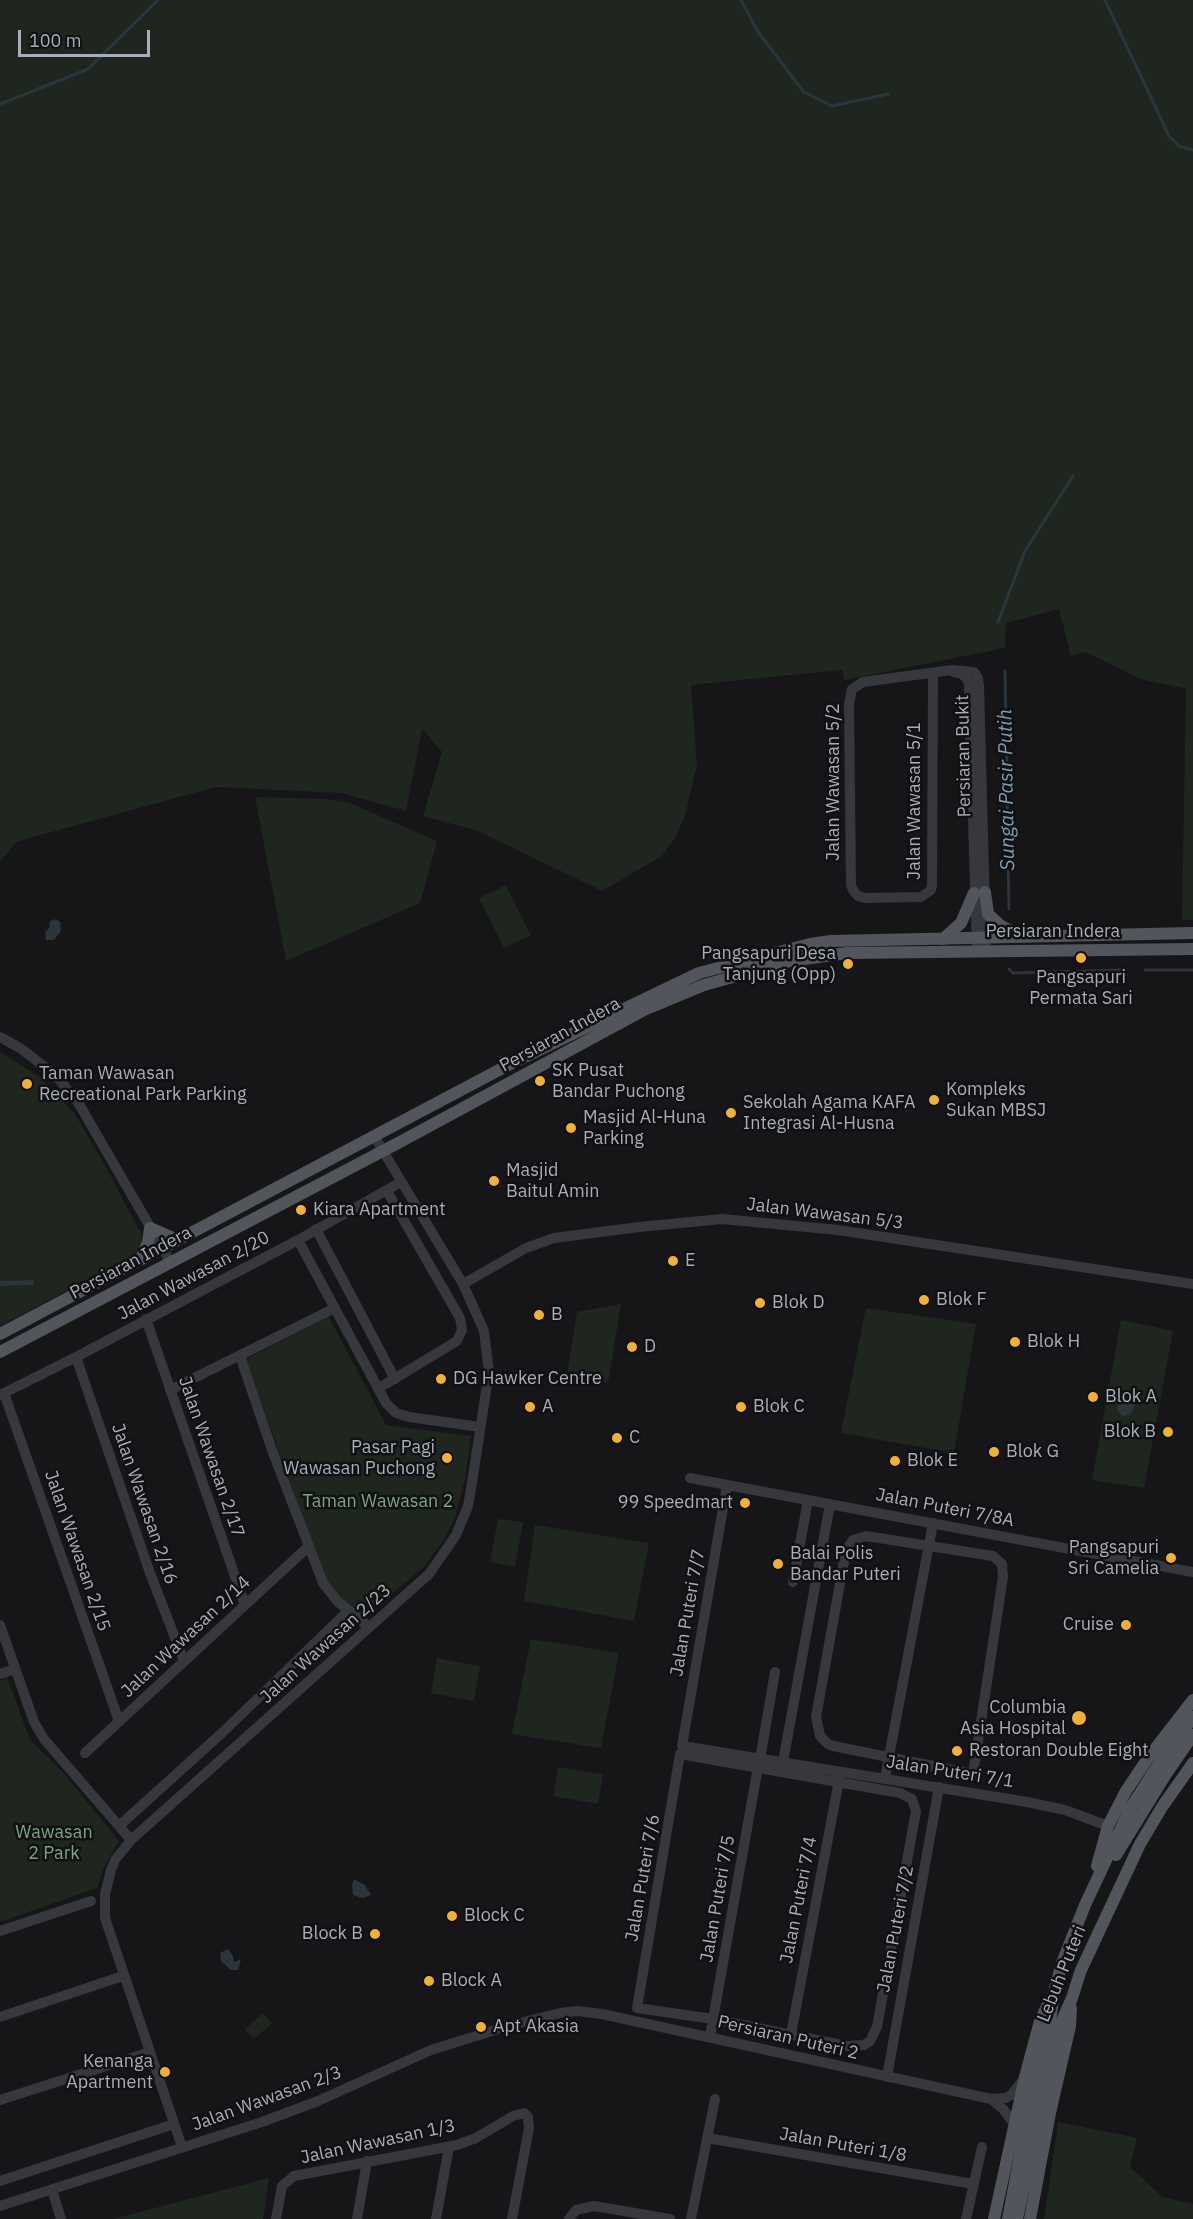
<!DOCTYPE html>
<style>
body{margin:0}
#map{position:relative;width:1193px;height:2219px;overflow:hidden;background:#161618;font-family:"IBM Plex Sans",sans-serif}
canvas{display:block}
.scale{position:absolute;left:18px;top:30px;width:132px;height:27px;box-sizing:border-box;border:3px solid #a8adb8;border-top:0;padding-left:8px;font-size:18px;line-height:21px;white-space:nowrap;color:#a8adb8;-webkit-text-stroke:4px #111113;paint-order:stroke}
</style>
<div id="map">
<canvas width="1193" height="2219"></canvas>
<div class="scale">100 m</div>
</div>
<script>
const ctx = document.querySelector('canvas').getContext('2d');
ctx.lineJoin = 'round';
function paint(path, color) {
  ctx.fillStyle = color;
  ctx.fill(path, 'evenodd');
}
function toPath(rows) {
  const path = new Path2D();
  for (const r of rows) {
    path.moveTo(r[0], r[1]);
    for (let i = 2; i < r.length; i += 2) path.lineTo(r[i], r[i + 1]);
  }
  return path;
}
function stroke(path, color, width, dash) {
  ctx.strokeStyle = color;
  ctx.lineWidth = width;
  ctx.lineCap = dash ? 'butt' : 'round';
  ctx.setLineDash(dash || []);
  ctx.stroke(path);
}
function write(font, color, halo, rows, align = 'center') {
  ctx.font = font + ' "IBM Plex Sans",sans-serif';
  ctx.lineWidth = 5;
  ctx.setLineDash([]);
  ctx.textBaseline = 'middle';
  ctx.strokeStyle = halo;
  ctx.fillStyle = color;
  for (const [text, x, y, turn = 0] of rows) {
    ctx.save();
    ctx.translate(x, y);
    ctx.rotate((+turn || 0) * Math.PI / 180);
    ctx.textAlign = isNaN(turn) ? turn : align;
    if (halo) ctx.strokeText(text, 0, 0);
    ctx.fillText(text, 0, 0);
    ctx.restore();
  }
}
const green = toPath([
 [0,0,1193,0,1193,920,1182,920,1186,689,1141,679,1085,652,1071,656,1059,609,1006,623,1005,648,844,680,842,670,691,685,697,765,685,816,675,838,662,856,602,891,478,831,423,816,442,752,422,729,406,811,341,793,216,787,33,837,17,842,0,861],
 [255,797,325,799,350,803,437,841,420,903,286,961],
 [506,885,531,935,504,948,479,898],
 [0,1052,40,1077,75,1114,103,1162,141,1233,141,1244,138,1251,131,1257,0,1326],
 [621,1304,608,1383,567,1375,577,1312],
 [866,1308,976,1324,954,1453,841,1433],
 [329,1317,386,1425,471,1436,465,1479,455,1518,444,1540,424,1567,363,1617,339,1599,325,1581,246,1359],
 [1121,1320,1173,1331,1144,1488,1092,1480],
 [498,1519,523,1522,515,1567,490,1562],
 [535,1525,649,1543,634,1621,524,1601],
 [531,1639,619,1653,601,1748,512,1734],
 [437,1658,480,1666,474,1701,431,1693],
 [7,1677,30,1740,61,1770,119,1841,104,1867,97,1888,0,1922,0,1681],
 [558,1767,603,1774,598,1804,553,1796],
 [263,2013,272,2023,254,2039,245,2029],
 [1058,2122,1137,2138,1130,2167,1163,2197,1193,2204,1193,2219,1044,2219],
 [269,2178,263,2219,113,2219]
]);
const water = toPath([
 [56,919,60,922,61,931,54,940,46,940,45,932,49,928,50,921],
 [33,1280,34,1285,0,1286,0,1281],
 [1127,1393,1133,1396,1136,1403,1130,1415,1122,1416,1117,1410,1120,1399,1121,1396],
 [354,1879,365,1885,371,1895,362,1898,353,1895,352,1885],
 [228,1949,233,1956,234,1962,241,1959,238,1970,231,1970,221,1961,220,1953]
]);
const stream = toPath([
 [741,0,758,32,804,92,832,106,888,94],
 [1105,0,1169,136,1179,146,1193,150],
 [0,104,88,69,158,0],
 [998,622,1025,551,1073,476],
 [1005,671,1009,909],
 [1009,969,1013,973,1124,970],
 [1145,970,1193,970]
]);
const minor = toPath([
 [954,672,962,674,967,679,969,685,977,951],
 [933,673,932,885,931,890,921,897,865,898,858,896,853,890,851,885,849,704,852,689,863,682,952,670,974,672,978,678,979,686,986,946],
 [0,1037,20,1048,45,1067,58,1078,79,1104,171,1263],
 [316,1229,395,1379],
 [298,1240,386,1403,396,1413,409,1417,480,1427],
 [463,1284,526,1248,554,1238,639,1227,722,1219,838,1230,1193,1284],
 [146,1319,245,1605],
 [240,1356,272,1450,323,1583,337,1601,369,1627],
 [76,1357,150,1573,184,1661],
 [379,1388,457,1341,462,1330,460,1318,387,1191],
 [170,1390,335,1308],
 [4,1393,119,1721],
 [0,1395,76,1357,298,1240,401,1182],
 [690,1478,1193,1572],
 [727,1485,682,1746,1027,1802,1065,1810,1108,1826],
 [866,1536,993,1556,1002,1564,1003,1577,973,1774,833,1746,828,1744,820,1736,816,1717,846,1550,853,1540,866,1536],
 [793,1582,808,1500],
 [0,1625,34,1722,44,1739,131,1840],
 [0,1674,15,1669],
 [85,1753,309,1546],
 [680,1754,900,1793,912,1799,916,1811,877,2027,870,2041,864,2045,847,2046,713,2019,637,2008,680,1754],
 [760,1759,775,1672],
 [783,1762,830,1504],
 [885,1778,933,1523],
 [119,1826,223,1732,348,1611],
 [0,1931,91,1901],
 [0,2017,123,1976],
 [791,2034,840,1775],
 [710,2036,758,1767],
 [887,2077,939,1787],
 [991,2099,1003,2109,1015,2125],
 [0,2100,150,2052],
 [707,2138,973,2184],
 [182,2147,105,1918,105,1894,111,1870,115,1860,131,1840,429,1574,456,1535,468,1506,471,1489,489,1372,484,1331,463,1284,374,1136],
 [0,2181,174,2124],
 [52,2190,61,2219],
 [0,2206,262,2122,318,2101,431,2050,508,2026,560,2013,578,2011,602,2014,991,2099,1006,2098,1011,2095,1023,2080],
 [276,2219,282,2186,294,2176,457,2145,476,2138,513,2116,524,2113,528,2117,529,2128,512,2219],
 [357,2219,367,2161],
 [436,2219,449,2147],
 [569,2219,576,2210,594,2206,670,2219],
 [691,2219,715,2099],
 [966,2219,982,2147]
]);
const major = toPath([
 [985,892,988,914,1001,926,1018,934],
 [943,939,961,923,974,893],
 [141,1259,148,1242,150,1228,178,1240],
 [0,1334,516,1061,699,973,810,944,831,941,1193,933],
 [0,1352,400,1142,644,1010,704,985,790,961,847,953,1193,949],
 [1116,1855,1166,1774,1193,1735],
 [1097,1866,1108,1826,1126,1791,1148,1758,1193,1700],
 [994,2219,1025,2077,1040,2021,1048,2004],
 [1008,2219,1030,2105,1050,2022,1054,1992,1062,1963,1085,1905,1130,1809,1158,1765,1193,1717],
 [1017,2219,1053,2049,1061,2023,1072,1998,1081,1970,1140,1844,1162,1807,1193,1763],
 [1030,2219,1050,2113,1070,2026,1071,2008]
]);
const markers = [
 [1081,958,6,"#f2b134"],
 [848,964,6,"#f2b134"],
 [540,1081,6,"#f2b134"],
 [27,1084,6,"#f2b134"],
 [934,1100,6,"#f2b134"],
 [731,1113,6,"#f2b134"],
 [571,1128,6,"#f2b134"],
 [494,1181,6,"#f2b134"],
 [301,1210,6,"#f2b134"],
 [673,1261,6,"#f2b134"],
 [924,1300,6,"#f2b134"],
 [760,1303,6,"#f2b134"],
 [539,1315,6,"#f2b134"],
 [1015,1342,6,"#f2b134"],
 [632,1347,6,"#f2b134"],
 [441,1379,6,"#f2b134"],
 [1093,1397,6,"#f2b134"],
 [530,1407,6,"#f2b134"],
 [741,1407,6,"#f2b134"],
 [1168,1432,6,"#f2b134"],
 [617,1438,6,"#f2b134"],
 [994,1452,6,"#f2b134"],
 [447,1458,6,"#f2b134"],
 [895,1461,6,"#f2b134"],
 [745,1503,6,"#f2b134"],
 [1171,1558,6,"#f2b134"],
 [778,1564,6,"#f2b134"],
 [1126,1625,6,"#f2b134"],
 [1079,1718,8,"#f2b134"],
 [957,1751,6,"#f2b134"],
 [452,1916,6,"#f2b134"],
 [375,1934,6,"#f2b134"],
 [429,1981,6,"#f2b134"],
 [481,2027,6,"#f2b134"],
 [165,2072,6,"#f2b134"]
];
const streetNames = [
 ["Persiaran Bukit",964,756,-91],
 ["Jalan Wawasan 5/2",834,782,-90],
 ["Jalan Wawasan 5/1",915,801,-90],
 ["Persiaran Indera",1053,932],
 ["Persiaran Indera",560,1035,-29],
 ["Jalan Wawasan 5/3",825,1214,7],
 ["Persiaran Indera",131,1263,-28],
 ["Jalan Wawasan 2/20",194,1276,-28],
 ["Jalan Wawasan 2/17",211,1457,71],
 ["Jalan Wawasan 2/16",144,1504,71],
 ["Jalan Puteri 7/8A",945,1508,11],
 ["Jalan Wawasan 2/15",77,1551,71],
 ["Jalan Puteri 7/7",688,1613,-80],
 ["Jalan Wawasan 2/14",186,1637,-43],
 ["Jalan Wawasan 2/23",326,1644,-42],
 ["Jalan Puteri 7/1",950,1772,9],
 ["Jalan Puteri 7/6",643,1878,-80],
 ["Jalan Puteri 7/5",718,1899,-80],
 ["Jalan Puteri 7/4",799,1900,-79],
 ["Jalan Puteri 7/2",896,1929,-79],
 ["Lebuh Puteri",1062,1974,-68],
 ["Persiaran Puteri 2",788,2038,13],
 ["Jalan Wawasan 2/3",267,2099,-20],
 ["Jalan Wawasan 1/3",378,2142,-12],
 ["Jalan Puteri 1/8",843,2145,10]
];
const poiNames = [
 ["Pangsapuri Desa",836,954,"right"],
 ["Tanjung (Opp)",836,975,"right"],
 ["Pangsapuri",1081,978,"center"],
 ["Permata Sari",1081,999,"center"],
 ["SK Pusat",552,1071],
 ["Bandar Puchong",552,1092],
 ["Taman Wawasan",39,1074],
 ["Recreational Park Parking",39,1095],
 ["Kompleks",946,1090],
 ["Sukan MBSJ",946,1111],
 ["Sekolah Agama KAFA",743,1103],
 ["Integrasi Al-Husna",743,1124],
 ["Masjid Al-Huna",583,1118],
 ["Parking",583,1139],
 ["Masjid",506,1171],
 ["Baitul Amin",506,1192],
 ["Kiara Apartment",313,1210],
 ["E",685,1261],
 ["Blok F",936,1300],
 ["Blok D",772,1303],
 ["B",551,1315],
 ["Blok H",1027,1342],
 ["D",644,1347],
 ["DG Hawker Centre",453,1379],
 ["Blok A",1105,1397],
 ["A",542,1407],
 ["Blok C",753,1407],
 ["Blok B",1156,1432,"right"],
 ["C",629,1438],
 ["Pasar Pagi",435,1448,"right"],
 ["Wawasan Puchong",435,1469,"right"],
 ["Blok G",1006,1452],
 ["Blok E",907,1461],
 ["99 Speedmart",733,1503,"right"],
 ["Pangsapuri",1159,1548,"right"],
 ["Sri Camelia",1159,1569,"right"],
 ["Balai Polis",790,1554],
 ["Bandar Puteri",790,1575],
 ["Cruise",1114,1625,"right"],
 ["Columbia",1066,1708,"right"],
 ["Asia Hospital",1066,1729,"right"],
 ["Restoran Double Eight",969,1751],
 ["Block C",464,1916],
 ["Block B",363,1934,"right"],
 ["Block A",441,1981],
 ["Apt Akasia",493,2027],
 ["Kenanga",153,2062,"right"],
 ["Apartment",153,2083,"right"]
];
const parkNames = [
 ["Taman Wawasan 2",378,1502],
 ["Wawasan",54,1833],
 ["2 Park",54,1854]
];
const waterNames = [
 ["Sungai Pasir Putih",1007,790,-91]
];
paint(green, '#1e261f');
paint(water, '#2c353c');
stroke(stream, '#2c353c', 3);
stroke(minor, '#37383d', 10);
stroke(major, '#53555c', 12);
for (const [x, y, r, color] of markers) {
  const dot = new Path2D();
  dot.arc(x, y, r, 0, 2 * Math.PI);
  ctx.fillStyle = color;
  ctx.fill(dot);
  stroke(dot, '#111113', 2);
}
write('18px', '#a8adb8', '#111113', streetNames);
write('18px', '#a8adb8', '#111113', poiNames, 'left');
write('18px', '#7fa381', '#111113', parkNames);
write('italic 20px', '#7f9bb3', '#111113', waterNames);
</script>
